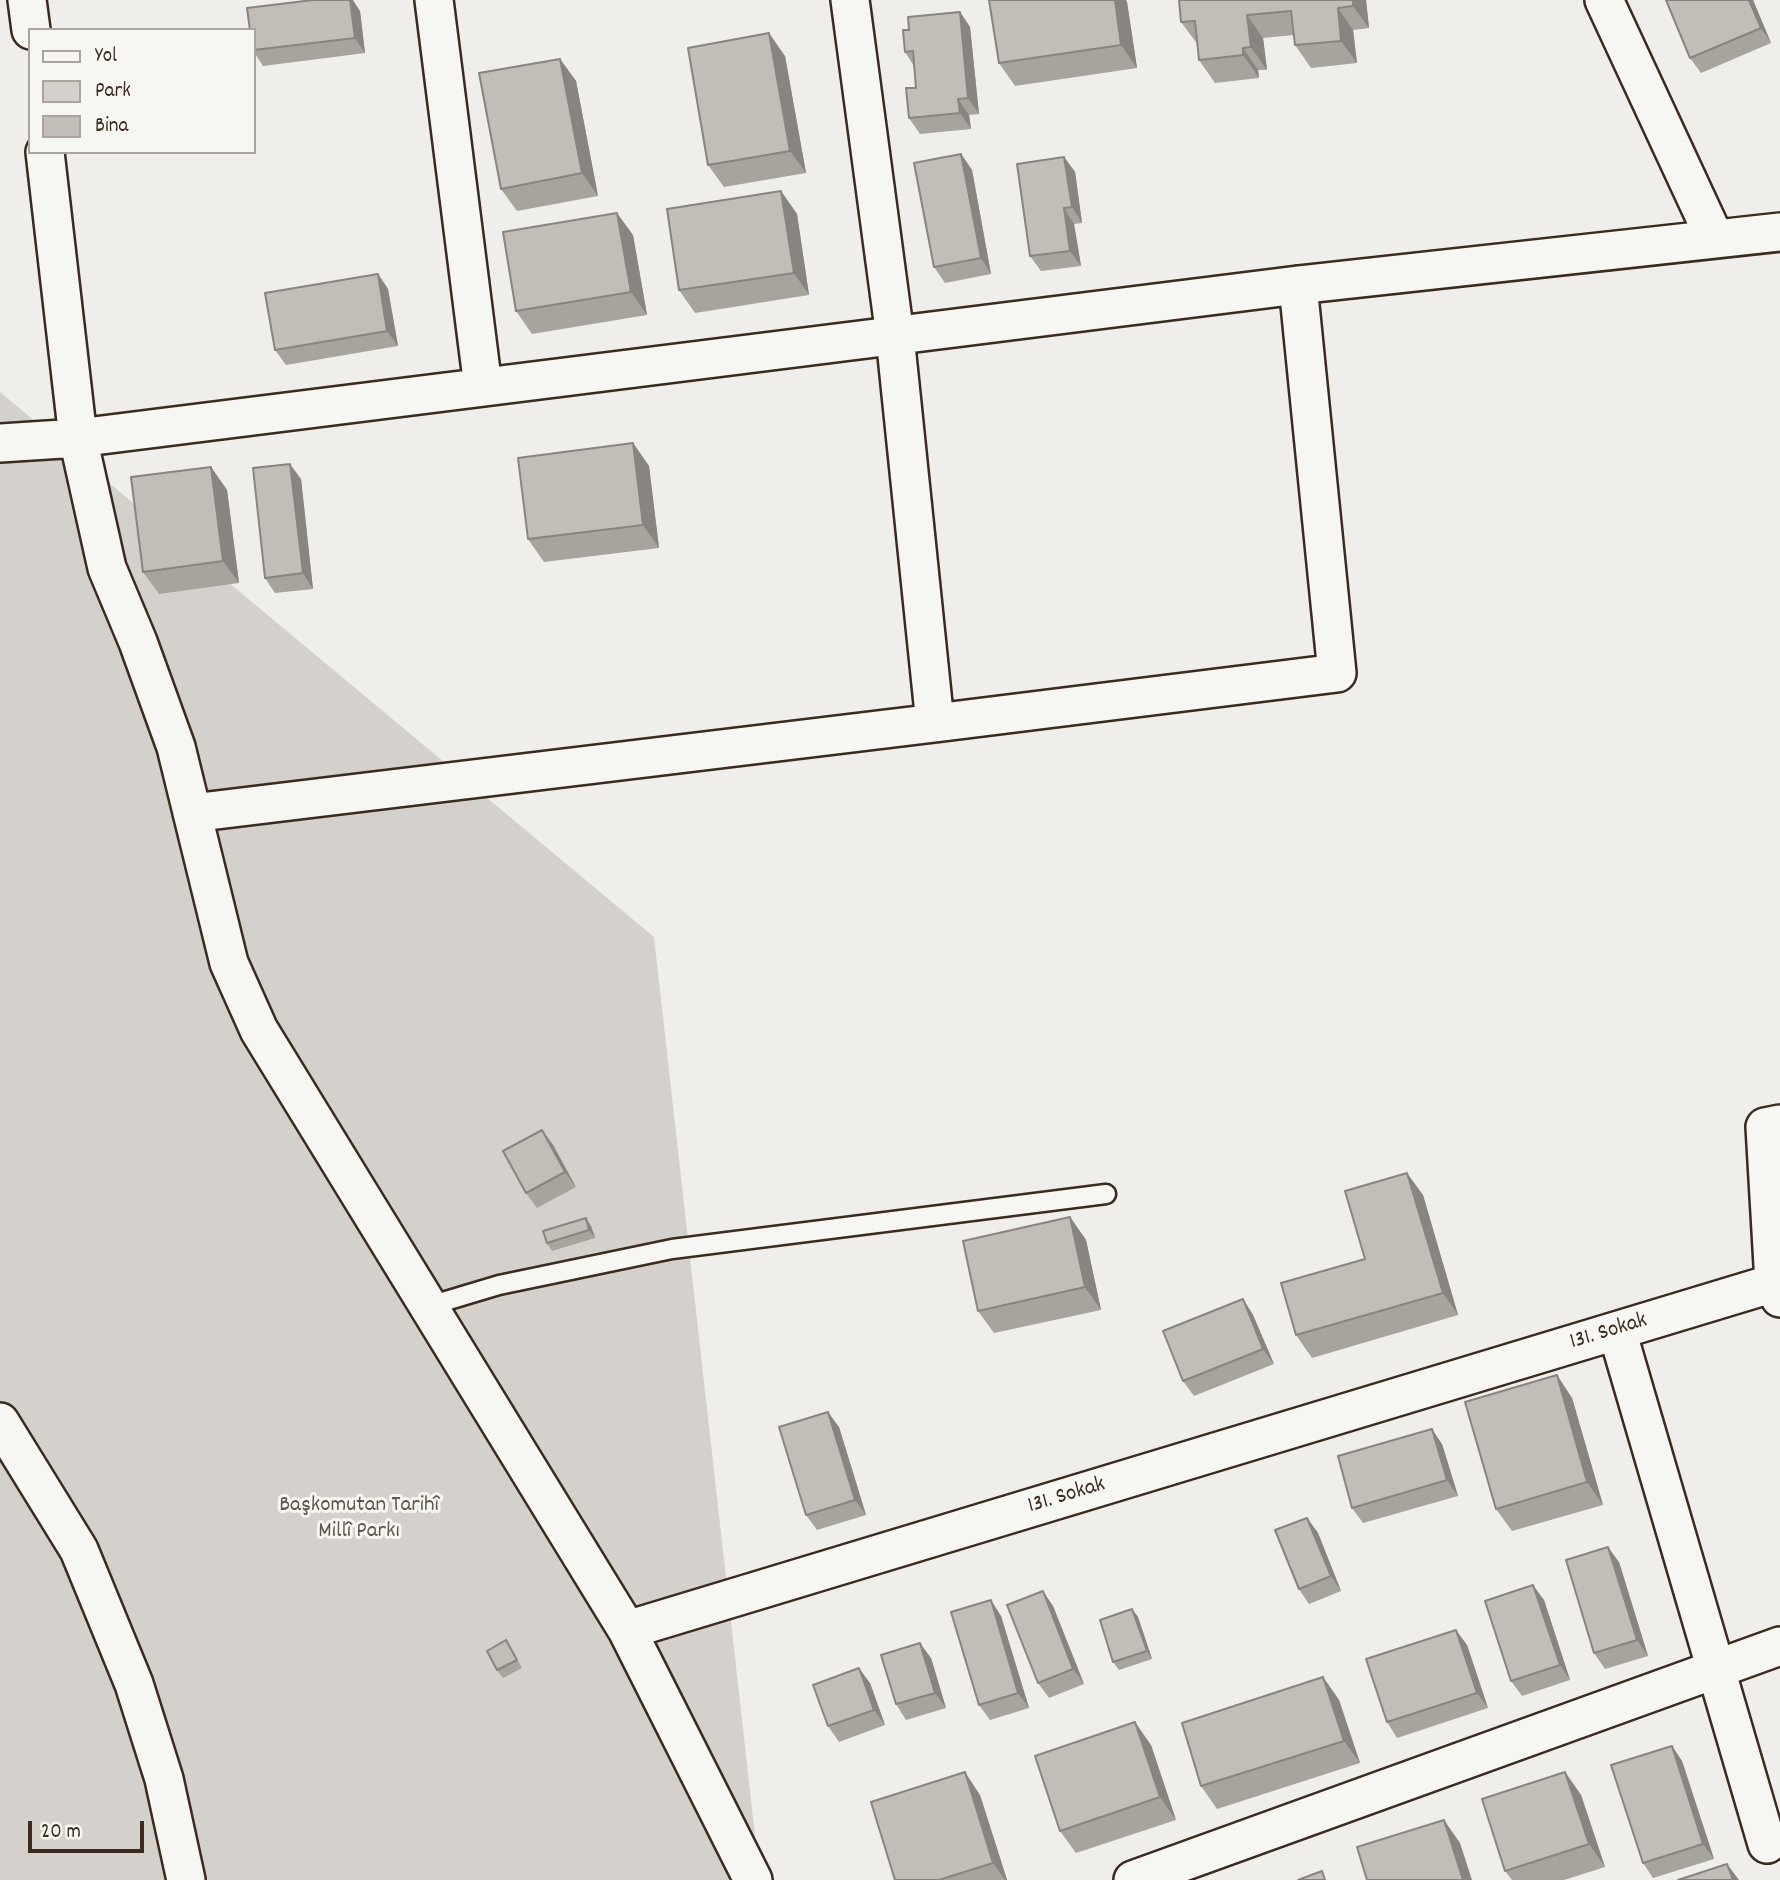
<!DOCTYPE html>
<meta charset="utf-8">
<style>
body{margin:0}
#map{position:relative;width:1780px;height:1880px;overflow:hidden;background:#efeeea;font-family:Dekko,sans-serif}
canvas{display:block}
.legend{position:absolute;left:28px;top:28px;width:228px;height:126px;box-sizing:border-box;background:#f6f6f2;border:2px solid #aba49d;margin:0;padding:9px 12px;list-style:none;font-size:21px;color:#3b2a1e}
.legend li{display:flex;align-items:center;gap:14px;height:35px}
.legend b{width:35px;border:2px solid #aba49d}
.scale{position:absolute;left:28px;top:1821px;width:116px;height:32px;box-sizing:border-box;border:4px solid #3b2a1e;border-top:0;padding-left:9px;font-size:21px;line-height:24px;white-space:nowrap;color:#3b2a1e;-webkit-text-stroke:5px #f6f6f2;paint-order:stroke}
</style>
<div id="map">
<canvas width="1780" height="1880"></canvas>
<ul class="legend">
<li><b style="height:9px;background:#f6f6f2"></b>Yol</li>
<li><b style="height:19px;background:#d4d1cc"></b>Park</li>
<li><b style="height:19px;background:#c2bdb7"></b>Bina</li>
</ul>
<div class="scale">20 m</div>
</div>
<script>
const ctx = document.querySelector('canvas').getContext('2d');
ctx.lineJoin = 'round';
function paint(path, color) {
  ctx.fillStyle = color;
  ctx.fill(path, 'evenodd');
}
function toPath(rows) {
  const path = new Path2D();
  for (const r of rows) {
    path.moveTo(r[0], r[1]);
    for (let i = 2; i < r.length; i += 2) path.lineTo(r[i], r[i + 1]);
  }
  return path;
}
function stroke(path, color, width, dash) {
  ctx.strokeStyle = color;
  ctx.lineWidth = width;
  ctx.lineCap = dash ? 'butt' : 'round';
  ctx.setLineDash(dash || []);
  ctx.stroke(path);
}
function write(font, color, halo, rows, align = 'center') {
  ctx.font = font + ' Dekko,sans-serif';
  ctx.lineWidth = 6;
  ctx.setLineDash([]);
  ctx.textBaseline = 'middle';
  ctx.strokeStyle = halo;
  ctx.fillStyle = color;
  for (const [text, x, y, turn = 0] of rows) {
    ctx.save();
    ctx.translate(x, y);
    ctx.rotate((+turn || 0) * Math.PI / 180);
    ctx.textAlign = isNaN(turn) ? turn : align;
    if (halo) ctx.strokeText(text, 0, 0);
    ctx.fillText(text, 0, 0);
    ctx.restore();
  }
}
const green = toPath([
 [0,392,654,937,760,1880,0,1880]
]);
const lane = toPath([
 [429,1306,499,1285,672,1249,1106,1194]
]);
const street = toPath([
 [27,0,31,30],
 [434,0,483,387],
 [1604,0,1715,239],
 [45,152,78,438,107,568,138,642,176,747,229,963,259,1030,627,1630,753,1880],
 [0,443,78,438,1298,285,1780,232],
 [935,723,1337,673,1298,285],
 [192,813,935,723,895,336,850,0],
 [1780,1124,1765,1127,1774,1283,1780,1298],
 [1617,1331,1767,1844],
 [0,1422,79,1550,134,1684,164,1779,186,1880],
 [627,1630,1774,1283],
 [1133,1880,1780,1646]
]);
const wall = toPath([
 [1179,0,1366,0,1369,28,1353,30,1357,63,1311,68,1295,45,1294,35,1263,38,1267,70,1258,70,1259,78,1215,83,1199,60,1198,45,1181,22],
 [1753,0,1771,43,1701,73,1690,58],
 [1127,2,1137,68,1015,86,999,63],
 [360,11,365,53,263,66,254,52,254,30],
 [960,12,970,27,979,114,969,115,971,129,920,134,909,118,916,88,914,66,905,52,909,30],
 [785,56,806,173,724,187,708,165],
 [560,59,576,81,598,196,517,211,501,189],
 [961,154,972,170,991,274,945,283,934,267],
 [1064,157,1075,172,1082,223,1074,224,1081,266,1041,271,1030,256],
 [781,191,797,214,809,295,695,313,679,290],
 [633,235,647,315,532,334,516,311],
 [378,274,388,289,398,346,286,365,275,350],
 [633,443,649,466,659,548,544,562,528,539],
 [211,467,227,490,239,583,159,594,143,572],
 [301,479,313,589,275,593,265,578],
 [542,1130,553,1145,576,1187,537,1208,526,1193],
 [1423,1195,1458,1315,1312,1358,1296,1335],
 [1070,1217,1086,1240,1101,1310,994,1333,978,1311],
 [591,1226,595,1238,552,1251,547,1243],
 [1243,1299,1253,1315,1274,1364,1194,1396,1183,1381],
 [1572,1398,1603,1505,1512,1531,1496,1509],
 [839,1427,866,1515,817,1530,806,1515],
 [1442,1444,1458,1496,1363,1523,1352,1508],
 [1307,1518,1318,1533,1341,1591,1309,1604,1299,1589],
 [1619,1562,1648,1656,1605,1669,1594,1653],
 [1544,1600,1570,1680,1522,1696,1511,1681],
 [1053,1606,1084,1684,1049,1698,1038,1683],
 [1132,1609,1138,1617,1152,1659,1119,1670,1113,1662],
 [1001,1616,1029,1708,990,1720,979,1705],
 [506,1640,522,1668,503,1678,497,1670],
 [1467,1645,1488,1708,1397,1738,1387,1722],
 [931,1658,946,1708,906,1720,896,1704],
 [1323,1677,1339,1700,1360,1763,1217,1809,1201,1786],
 [870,1683,885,1725,839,1742,828,1726],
 [1151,1745,1176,1820,1076,1853,1060,1831],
 [1672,1746,1682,1761,1714,1859,1653,1878,1643,1863],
 [1565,1772,1581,1795,1605,1867,1564,1880,1512,1880,1505,1871],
 [980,1795,1007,1880,895,1880]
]);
const shadedWall = toPath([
 [350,0,353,0,360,11,365,53,355,38],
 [1115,0,1126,0,1127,2,1137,68,1121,45],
 [1353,0,1366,0,1369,28,1353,6],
 [1749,0,1753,0,1771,43,1761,28],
 [1338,8,1353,30,1357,63,1341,41],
 [960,12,970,27,979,114,968,98],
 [1247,15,1263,38,1267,70,1251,47],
 [769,33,785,56,806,173,790,151],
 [1243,48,1258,70,1259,78,1243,55],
 [560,59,576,81,598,196,582,173],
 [958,99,969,115,971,129,960,113],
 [961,154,972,170,991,274,981,258],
 [1064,157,1075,172,1082,223,1072,207],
 [781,191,797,214,809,295,794,273],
 [1064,208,1074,224,1081,266,1070,251],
 [617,213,633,235,647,315,631,292],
 [378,274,388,289,398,346,387,331],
 [633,443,649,466,659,548,643,525],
 [290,464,301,479,313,589,303,573],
 [211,467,227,490,239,583,223,561],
 [542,1130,553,1145,576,1187,565,1172],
 [1407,1173,1423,1195,1458,1315,1443,1293],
 [1070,1217,1086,1240,1101,1310,1085,1287],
 [586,1218,591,1226,595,1238,589,1230],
 [1243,1299,1253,1315,1274,1364,1263,1349],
 [1557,1375,1572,1398,1603,1505,1587,1482],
 [828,1412,839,1427,866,1515,855,1500],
 [1432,1429,1442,1444,1458,1496,1447,1480],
 [1307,1518,1318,1533,1341,1591,1331,1576],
 [1608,1547,1619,1562,1648,1656,1637,1640],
 [1533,1585,1544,1600,1570,1680,1560,1665],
 [1043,1591,1053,1606,1084,1684,1073,1669],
 [991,1600,1001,1616,1029,1708,1018,1693],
 [1132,1609,1138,1617,1152,1659,1147,1651],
 [1456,1630,1467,1645,1488,1708,1477,1693],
 [920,1643,931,1658,946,1708,935,1693],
 [859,1668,870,1683,885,1725,874,1710],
 [1323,1677,1339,1700,1360,1763,1344,1741],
 [1135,1722,1151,1745,1176,1820,1160,1797],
 [1672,1746,1682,1761,1714,1859,1703,1844],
 [965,1772,980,1795,1007,1880,1005,1880,993,1863],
 [1565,1772,1581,1795,1605,1867,1589,1844],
 [1444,1820,1460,1843,1472,1880,1463,1880],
 [1727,1864,1739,1880,1733,1880]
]);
const building = toPath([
 [313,0,350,0,355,38,254,50,254,30,250,30,247,8,313,0],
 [989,0,1115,0,1121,45,999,63,989,0],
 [1179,0,1353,0,1353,6,1338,8,1341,41,1295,45,1291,11,1247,15,1251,47,1243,48,1243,55,1199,60,1195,21,1181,22,1179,0],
 [1666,0,1749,0,1761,28,1690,58,1666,0],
 [960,12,968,98,958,99,960,113,909,118,906,88,916,88,913,51,905,52,903,30,909,30,908,17,960,12],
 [769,33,790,151,708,165,688,48,769,33],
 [560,59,582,173,501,189,479,73,560,59],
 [961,154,981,258,934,267,914,163,961,154],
 [1064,157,1072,207,1064,208,1070,251,1030,256,1017,164,1064,157],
 [781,191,794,273,679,290,667,209,781,191],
 [617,213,631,292,516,311,503,232,617,213],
 [378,274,387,331,275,350,265,293,378,274],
 [633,443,643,525,528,539,518,458,633,443],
 [290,464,303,573,265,578,253,468,290,464],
 [211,467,223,561,143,572,131,477,211,467],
 [542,1130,565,1172,526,1193,503,1151,542,1130],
 [1407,1173,1443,1293,1296,1335,1281,1283,1365,1259,1345,1191,1407,1173],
 [1070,1217,1085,1287,978,1311,963,1241,1070,1217],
 [586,1218,589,1230,547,1243,543,1231,586,1218],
 [1243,1299,1263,1349,1183,1381,1163,1331,1243,1299],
 [1557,1375,1587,1482,1496,1509,1465,1402,1557,1375],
 [828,1412,855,1500,806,1515,779,1427,828,1412],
 [1432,1429,1447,1480,1352,1508,1338,1456,1432,1429],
 [1307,1518,1331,1576,1299,1589,1275,1530,1307,1518],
 [1608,1547,1637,1640,1594,1653,1566,1560,1608,1547],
 [1533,1585,1560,1665,1511,1681,1485,1601,1533,1585],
 [1043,1591,1073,1669,1038,1683,1007,1605,1043,1591],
 [991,1600,1018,1693,979,1705,951,1612,991,1600],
 [1132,1609,1147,1651,1113,1662,1100,1620,1132,1609],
 [1456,1630,1477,1693,1387,1722,1366,1659,1456,1630],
 [506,1640,517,1660,497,1670,487,1651,506,1640],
 [920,1643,935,1693,896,1704,881,1655,920,1643],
 [859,1668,874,1710,828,1726,813,1685,859,1668],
 [1323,1677,1344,1741,1201,1786,1182,1723,1323,1677],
 [1135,1722,1160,1797,1060,1831,1035,1756,1135,1722],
 [1672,1746,1703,1844,1643,1863,1611,1765,1672,1746],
 [965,1772,993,1863,939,1880,895,1880,871,1802,965,1772],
 [1565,1772,1589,1844,1505,1871,1482,1799,1565,1772],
 [1444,1820,1463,1880,1367,1880,1357,1847,1444,1820],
 [1727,1864,1733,1880,1678,1880,1727,1864],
 [1322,1871,1325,1880,1298,1880,1322,1871]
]);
const streetNames = [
 ["131. Sokak",1609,1333,-17],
 ["131. Sokak",1067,1497,-17]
];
const parkNames = [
 ["Başkomutan Tarihî",359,1507],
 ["Millî Parkı",359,1533]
];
paint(green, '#d4d1cc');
stroke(lane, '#3b2a1e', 23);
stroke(street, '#3b2a1e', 42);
stroke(lane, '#f6f6f2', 18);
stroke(street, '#f6f6f2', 37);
paint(wall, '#a7a39d');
paint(shadedWall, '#888480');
paint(building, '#c2bdb7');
stroke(building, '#888480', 2);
write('23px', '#3b2a1e', '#f6f6f2', streetNames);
write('23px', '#61544a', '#f6f6f2', parkNames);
</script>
